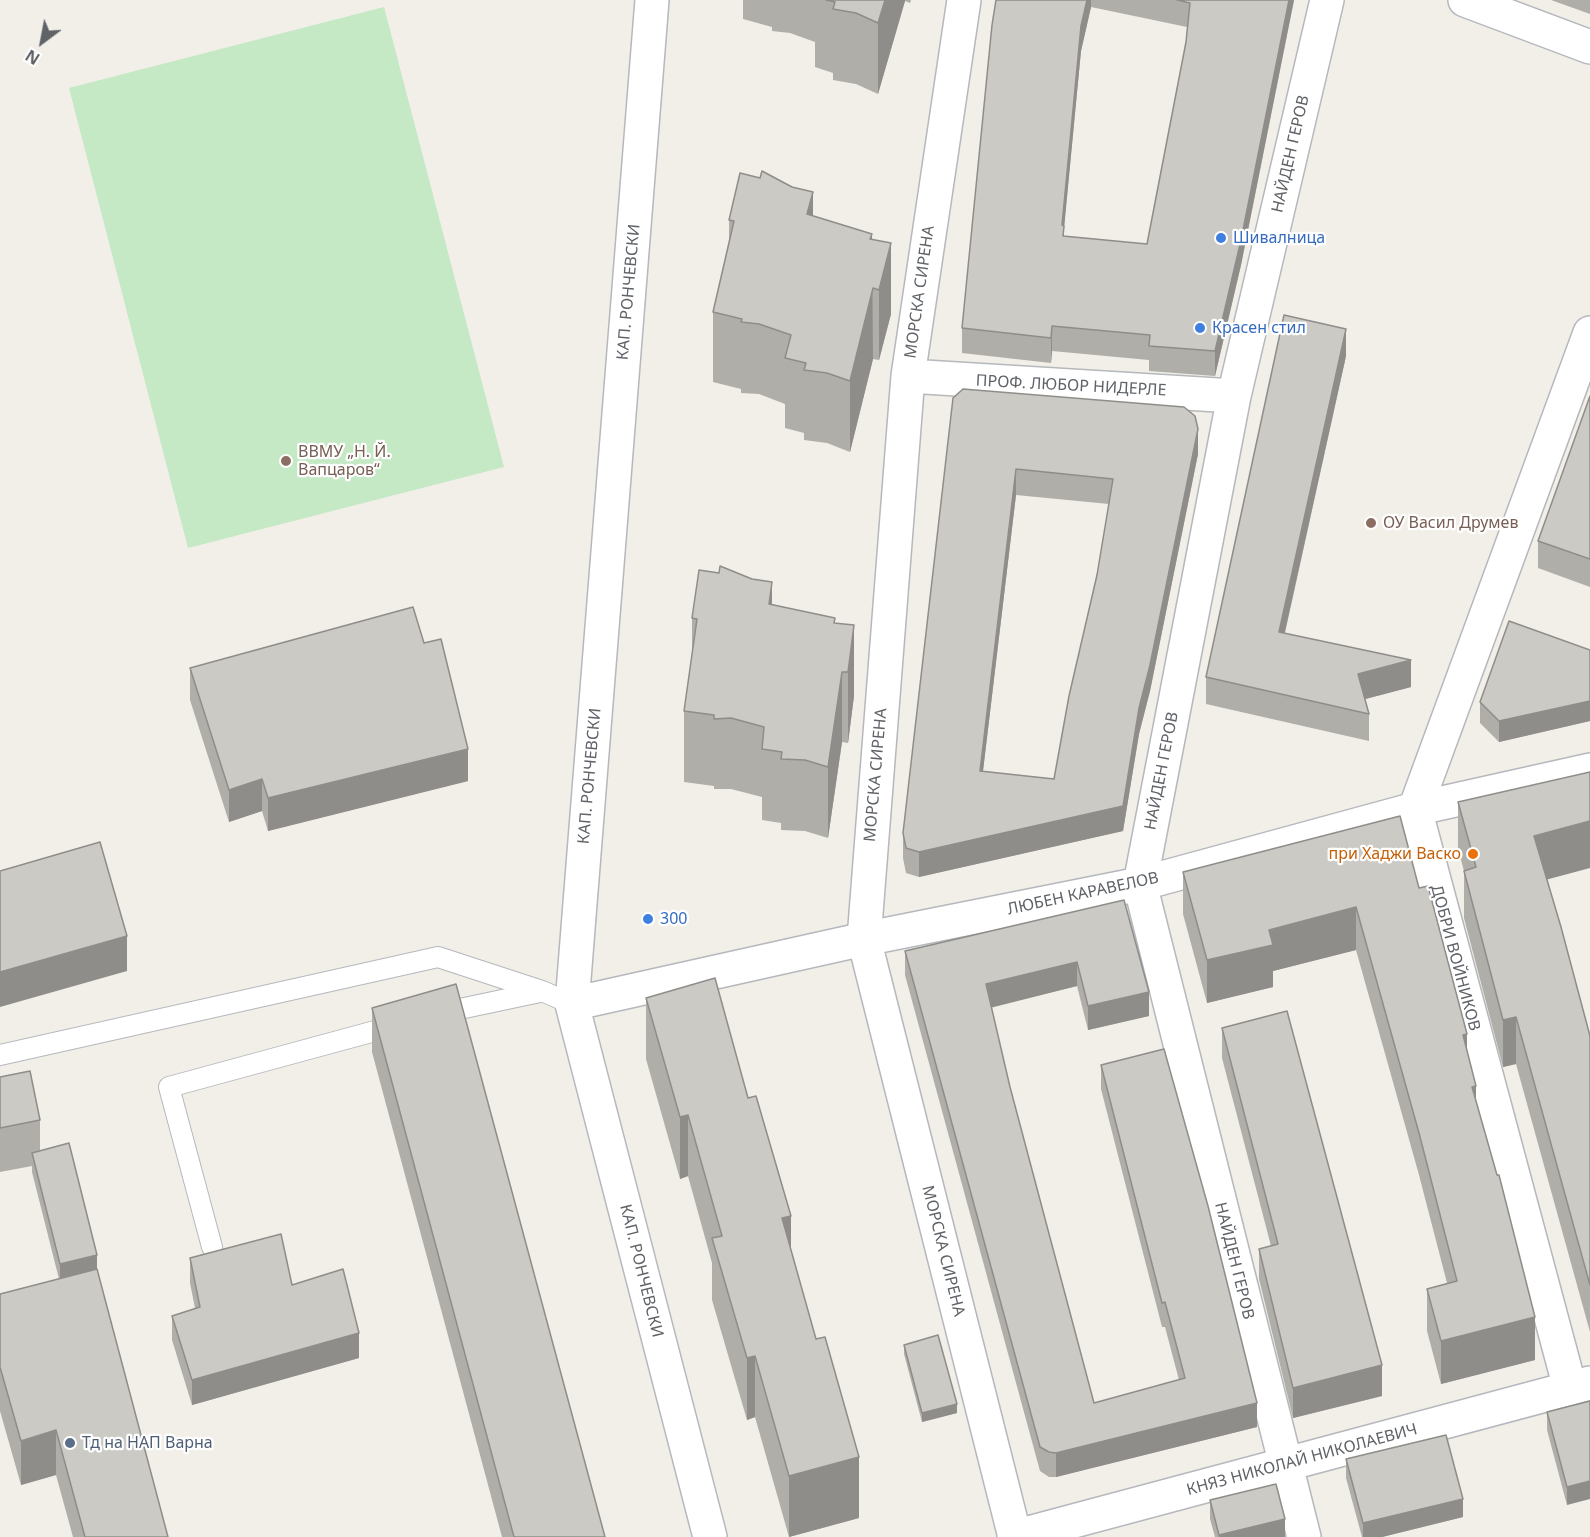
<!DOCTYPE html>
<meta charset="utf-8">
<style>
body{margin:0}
#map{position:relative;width:1590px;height:1537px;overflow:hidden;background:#f1efe8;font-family:"Noto Sans",sans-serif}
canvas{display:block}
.north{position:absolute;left:12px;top:12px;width:60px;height:60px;-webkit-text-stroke:4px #fff;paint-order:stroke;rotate:212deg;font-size:16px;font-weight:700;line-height:24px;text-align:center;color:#5f6368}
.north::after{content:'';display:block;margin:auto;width:21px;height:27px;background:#5f6368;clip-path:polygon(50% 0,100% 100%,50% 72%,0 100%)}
</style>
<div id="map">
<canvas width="1590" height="1537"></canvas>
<div class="north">N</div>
</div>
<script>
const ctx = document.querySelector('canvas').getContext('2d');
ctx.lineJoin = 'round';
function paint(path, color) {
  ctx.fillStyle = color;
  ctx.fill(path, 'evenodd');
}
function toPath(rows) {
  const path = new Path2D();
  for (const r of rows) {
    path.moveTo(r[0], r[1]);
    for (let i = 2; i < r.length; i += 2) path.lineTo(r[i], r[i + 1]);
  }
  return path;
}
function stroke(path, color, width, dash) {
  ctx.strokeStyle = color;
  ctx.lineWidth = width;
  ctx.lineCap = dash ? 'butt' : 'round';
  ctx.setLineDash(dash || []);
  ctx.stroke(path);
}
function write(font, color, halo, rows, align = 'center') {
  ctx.font = font + ' "Noto Sans",sans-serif';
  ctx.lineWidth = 4.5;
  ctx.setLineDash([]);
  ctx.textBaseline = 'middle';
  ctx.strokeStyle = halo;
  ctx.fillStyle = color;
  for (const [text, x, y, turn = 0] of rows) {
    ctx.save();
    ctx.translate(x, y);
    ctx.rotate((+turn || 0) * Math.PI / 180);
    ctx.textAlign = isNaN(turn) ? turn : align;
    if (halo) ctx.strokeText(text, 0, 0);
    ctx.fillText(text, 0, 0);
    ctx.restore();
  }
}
const green = toPath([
 [384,7,504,467,188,548,69,88]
]);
const lane = toPath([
 [436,1014,540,992],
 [0,1055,438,957,542,991,572,1004],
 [212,1247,169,1087,397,1025]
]);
const street = toPath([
 [652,0,572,1004,710,1537],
 [964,0,908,376,864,939,1015,1537],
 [1465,0,1590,47],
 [908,376,1234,396],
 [572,1004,864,939,1140,884,1415,809,1590,770],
 [1570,1388,1415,809,1590,333],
 [1014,1537,1590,1383],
 [1304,1537,1140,884,1234,396,1327,0]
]);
const wall = toPath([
 [743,0,911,0,910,3,905,1,878,94,856,84,833,80,833,73,815,67,815,42,790,33,772,31,772,27,743,19],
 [996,0,1294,0,1241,265,1215,376,1149,371,1149,360,1052,351,1051,363,962,353,962,328],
 [1091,7,1187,27,1186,42,1147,244,1064,236,1064,226,1081,51],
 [1551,0,1590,0,1590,14],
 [813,216,872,239,891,314,879,360,873,359,850,452,827,443,804,440,804,433,785,428,785,404,759,394,741,393,741,389,713,382,713,312,729,241,729,220],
 [1346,356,1285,633,1411,687,1365,699,1369,714,1369,741,1206,704,1206,677],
 [1590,396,1590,587,1538,568,1538,541],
 [953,398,1198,454,1150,691,1139,734,1123,831,919,877,906,873,903,858,903,833],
 [1016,495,1109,504,1097,575,1054,779,983,771],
 [772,605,835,623,854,696,848,743,842,742,828,838,805,831,781,830,781,823,762,820,762,797,731,789,714,789,714,786,684,782,684,711,692,654,692,618],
 [424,643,468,781,268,831,262,811,229,822,190,700,190,668],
 [1590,650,1590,721,1499,742,1480,723,1480,702],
 [1458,802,1547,880,1590,1036,1590,1332,1516,1064,1503,1067,1464,918,1464,871,1458,849],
 [1183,872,1419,888,1467,1052,1476,1102,1535,1360,1441,1384,1427,1331,1427,1289,1447,1283,1419,1175,1356,950,1273,971,1273,987,1207,1003,1183,914],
 [1124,900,1149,1016,1088,1030,1077,986,991,1007,1010,1087,1094,1403,1179,1380,1165,1327,1162,1327,1101,1089,1101,1065,1257,1427,1056,1477,1049,1477,1040,1471,905,975,905,951],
 [646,998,791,1250,859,1518,789,1537,755,1417,747,1420,712,1300,712,1263,688,1176,680,1179,646,1059],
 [372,1008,605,1537,502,1537,372,1052],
 [1222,1028,1382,1396,1293,1418,1259,1279,1259,1249,1271,1246,1222,1058],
 [0,1077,40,1120,40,1151,97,1269,168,1537,73,1537,56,1475,21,1485,0,1411,0,1294,59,1279,32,1172,32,1166,0,1172],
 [190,1258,292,1285,359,1358,192,1405,172,1340,172,1316,195,1308,190,1283],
 [904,1345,957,1413,922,1422,904,1354],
 [1590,1401,1567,1505,1547,1430,1547,1412],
 [1346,1459,1463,1517,1382,1537,1362,1537,1346,1478],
 [1210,1500,1285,1537,1215,1537,1210,1519]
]);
const shadedWall = toPath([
 [885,0,905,0,905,1,878,94,878,23],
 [1087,0,1091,0,1091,7,1081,51,1062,250,1062,225,1081,26],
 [1289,0,1294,0,1241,265,1215,376,1215,351],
 [813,192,813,262,807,214],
 [872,234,873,359,850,452,850,381,870,239],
 [891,243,891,314,879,360,879,290],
 [1052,326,1052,351,1051,363,1051,338],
 [1346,329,1346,356,1279,658,1279,632],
 [1198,429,1198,454,1150,691,1139,734,1123,831,919,877,919,852,1123,806,1139,708],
 [1016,469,1016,495,980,796,980,771],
 [772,582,772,652,769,604],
 [854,625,854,696,848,743,848,672],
 [1411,660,1411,687,1358,701,1358,674],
 [842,672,842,742,828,838,828,767],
 [1590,701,1590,721,1499,742,1499,721],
 [468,749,468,781,268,831,268,798],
 [262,779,262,811,229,822,229,790],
 [1590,821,1590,868,1534,883,1534,836],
 [1356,907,1356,950,1273,971,1273,987,1207,1003,1207,960,1269,930],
 [127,936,127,971,0,1007,0,972],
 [1077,962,1077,986,986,1009,986,984],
 [1149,992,1149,1016,1088,1030,1088,1006],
 [1516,1017,1516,1064,1503,1067,1503,1020],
 [1467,1034,1467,1077,1463,1035],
 [1476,1086,1476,1129,1472,1087],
 [688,1115,688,1176,680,1179,680,1117],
 [791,1216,791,1278,782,1218],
 [97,1255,97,1274,60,1283,60,1264],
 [1535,1317,1535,1360,1441,1384,1441,1341],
 [359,1333,359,1358,192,1405,192,1380],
 [755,1356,755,1417,747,1420,747,1358],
 [1382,1365,1382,1396,1293,1418,1293,1388],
 [1257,1403,1257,1427,1056,1477,1056,1453],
 [957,1404,957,1413,922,1422,922,1413],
 [56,1430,56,1475,21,1485,21,1441],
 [859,1457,859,1518,789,1537,789,1476],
 [1590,1481,1590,1499,1567,1505,1567,1487],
 [1463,1499,1463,1517,1382,1537,1363,1537,1363,1523],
 [1285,1519,1285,1537,1219,1537,1219,1535]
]);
const building = toPath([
 [826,0,885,0,878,23,856,13,833,9,835,2,826,0],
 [996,0,1087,0,1081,26,1062,225,1064,226,1063,236,1147,244,1186,42,1190,3,1177,0,1289,0,1241,240,1215,351,1149,346,1150,335,1052,326,1051,338,962,328,992,25,996,0],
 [762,171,792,187,813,192,807,214,872,234,870,239,891,243,879,290,873,288,850,381,827,373,804,370,806,363,785,358,791,335,759,324,741,322,742,319,713,312,734,221,729,220,740,173,760,178,762,171],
 [1284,315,1346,329,1279,632,1411,660,1358,674,1369,714,1206,677,1284,315],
 [963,389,1184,407,1195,416,1198,429,1150,665,1139,708,1123,806,919,852,906,848,903,833,953,398,963,389],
 [1016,469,1113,479,1097,575,1069,696,1054,779,980,771,1016,469],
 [1590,396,1590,559,1538,541,1590,396],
 [720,566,752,579,772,582,769,604,835,618,834,623,854,625,848,672,842,672,828,767,805,760,781,759,782,752,762,749,764,727,731,718,714,719,714,715,684,711,697,619,692,618,699,570,719,573,720,566],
 [413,607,424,643,441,639,468,749,268,798,262,779,229,790,190,668,413,607],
 [1509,621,1590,650,1590,701,1499,721,1480,702,1509,621],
 [1590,772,1590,821,1534,836,1561,927,1590,1036,1590,1285,1516,1017,1503,1020,1464,871,1476,867,1458,802,1590,772],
 [1400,816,1419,888,1428,886,1467,1034,1463,1035,1476,1086,1472,1087,1497,1175,1499,1175,1535,1317,1441,1341,1427,1289,1457,1281,1419,1133,1356,907,1269,930,1273,945,1207,960,1183,872,1400,816],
 [100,842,127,936,0,972,0,871,100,842],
 [1124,900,1149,992,1088,1006,1077,962,986,984,1010,1087,1094,1403,1185,1378,1165,1302,1162,1303,1101,1065,1164,1049,1208,1206,1257,1403,1056,1453,1049,1452,1040,1447,905,951,1124,900],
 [715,978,748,1098,756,1096,791,1216,782,1218,816,1339,825,1337,859,1457,789,1476,755,1356,747,1358,712,1238,722,1236,688,1115,680,1117,646,998,715,978],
 [456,984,605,1537,514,1537,372,1008,456,984],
 [1287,1011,1382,1365,1293,1388,1259,1249,1278,1244,1222,1028,1287,1011],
 [30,1071,40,1120,0,1128,0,1077,30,1071],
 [69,1143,97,1255,60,1264,32,1153,69,1143],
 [281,1234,292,1285,343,1269,359,1333,192,1380,172,1316,200,1307,190,1258,281,1234],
 [97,1269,168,1537,85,1537,56,1430,21,1441,0,1367,0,1294,97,1269],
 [938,1335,957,1404,922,1413,904,1345,938,1335],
 [1590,1401,1590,1481,1567,1487,1547,1412,1590,1401],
 [1446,1435,1463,1499,1363,1523,1346,1459,1446,1435],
 [1276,1484,1285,1519,1219,1535,1210,1500,1276,1484]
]);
const markers = [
 [1221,238,6,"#3f7fe0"],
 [1200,328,6,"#3f7fe0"],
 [286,461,6,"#8d6e63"],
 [1371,523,6,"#8d6e63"],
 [1473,854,6,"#e8710a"],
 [648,919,6,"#3f7fe0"],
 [70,1443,6,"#5c6f8a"]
];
const streetNames = [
 ["НАЙДЕН ГЕРОВ",1291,154,-77],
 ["КАП. РОНЧЕВСКИ",629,292,-85],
 ["МОРСКА СИРЕНА",920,292,-82],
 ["ПРОФ. ЛЮБОР НИДЕРЛЕ",1071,386,3],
 ["НАЙДЕН ГЕРОВ",1162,771,-79],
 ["МОРСКА СИРЕНА",876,775,-85],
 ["КАП. РОНЧЕВСКИ",590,776,-85],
 ["ЛЮБЕН КАРАВЕЛОВ",1083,894,-12],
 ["ДОБРИ ВОЙНИКОВ",1455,958,75],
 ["МОРСКА СИРЕНА",943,1251,76],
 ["НАЙДЕН ГЕРОВ",1234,1261,76],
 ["КАП. РОНЧЕВСКИ",641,1271,76],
 ["КНЯЗ НИКОЛАЙ НИКОЛАЕВИЧ",1302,1460,-15]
];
const shopNames = [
 ["Шивалница",1233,238],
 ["Красен стил",1212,328],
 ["300",660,919]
];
const educationNames = [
 ["ВВМУ „Н. Й.",298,452],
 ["Вапцаров“",298,470],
 ["ОУ Васил Друмев",1383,523]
];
const foodNames = [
 ["при Хаджи Васко",1461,854]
];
const serviceNames = [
 ["Тд на НАП Варна",82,1443]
];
paint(green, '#c5e8c5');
stroke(lane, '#b5b8bc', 22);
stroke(street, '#b5b8bc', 36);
stroke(lane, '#fff', 20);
stroke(street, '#fff', 33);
paint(wall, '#afaea9');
paint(shadedWall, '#8f8d8a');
paint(building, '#cccac5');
stroke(building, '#8f8d8a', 1.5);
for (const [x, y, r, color] of markers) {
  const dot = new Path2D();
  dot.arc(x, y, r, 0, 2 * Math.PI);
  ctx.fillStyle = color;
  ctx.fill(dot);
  stroke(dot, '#fff', 2);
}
write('16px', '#5f6368', '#fff', streetNames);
write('16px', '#366cbe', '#fff', shopNames, 'left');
write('16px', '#785e54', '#fff', educationNames, 'left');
write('16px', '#c56008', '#fff', foodNames, 'right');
write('16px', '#4e5e75', '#fff', serviceNames, 'left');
</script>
